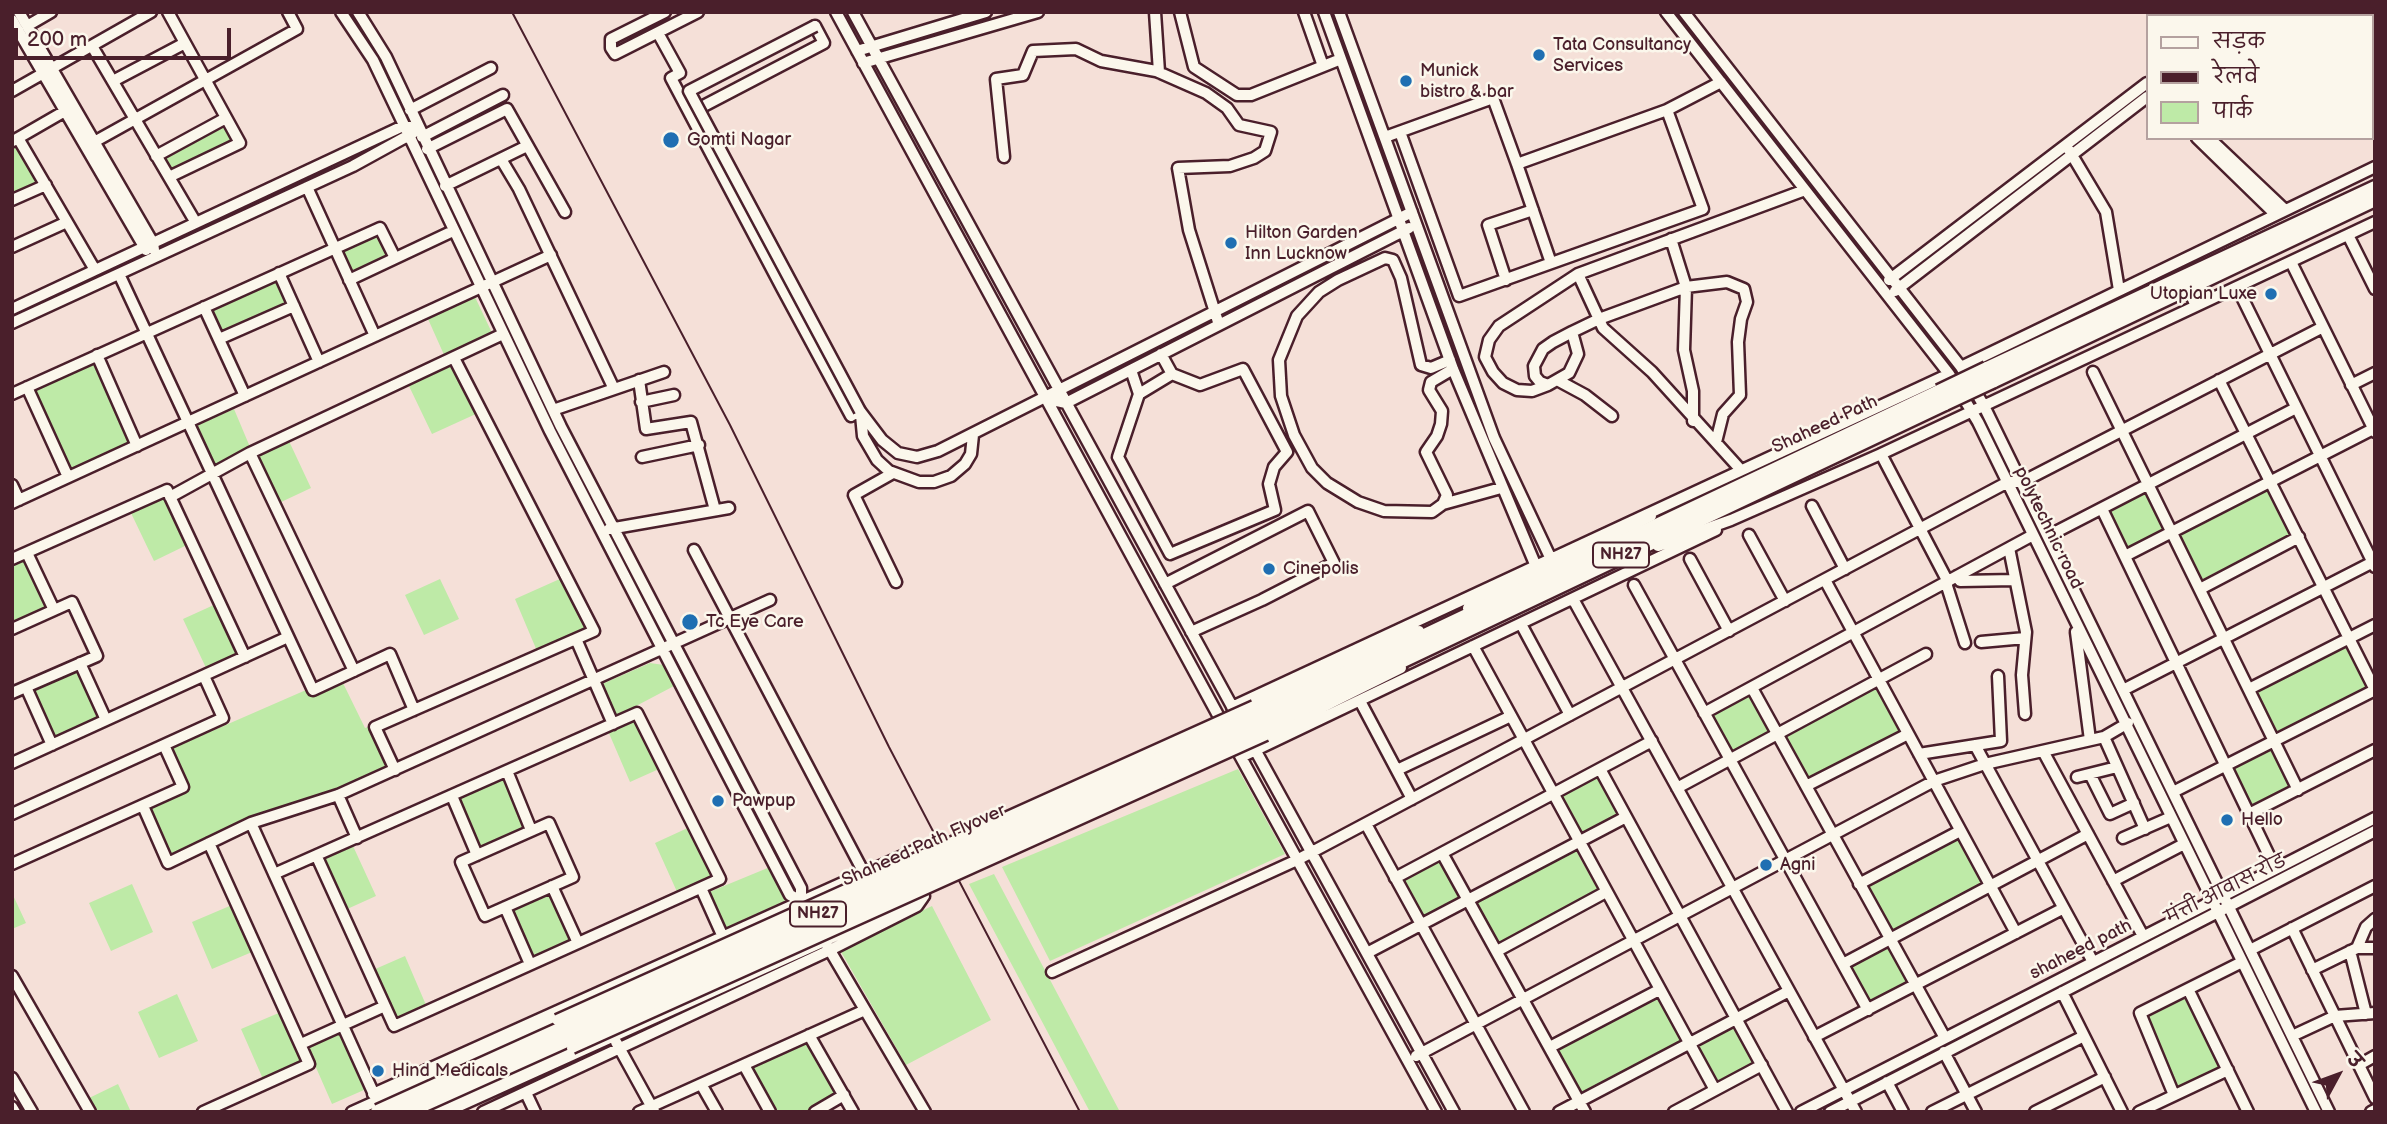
<!DOCTYPE html>
<meta charset="utf-8">
<style>
body{margin:0}
#map{position:relative;width:2387px;height:1124px;overflow:hidden;background:#f5e0d8;font-family:"Balsamiq Sans","Playpen Sans Deva",sans-serif}
canvas{display:block}
.frame{position:absolute;inset:0;border:14px solid #4a1f2b;pointer-events:none}
.legend{position:absolute;left:2146px;top:14px;width:228px;height:126px;box-sizing:border-box;background:#fbf7ec;border:2px solid #b4a19f;margin:0;padding:9px 12px;list-style:none;font-size:21px;color:#4a1f2b}
.legend li{display:flex;align-items:center;gap:14px;height:35px}
.legend b{width:35px;border:2px solid #b4a19f}
.north{position:absolute;left:2303px;top:1040px;width:70px;height:70px;-webkit-text-stroke:5px #fbf7ec;paint-order:stroke;rotate:49deg;font-size:19px;font-weight:700;line-height:28px;text-align:center;color:#4a1f2b}
.north::after{content:'';display:block;margin:auto;width:24px;height:32px;background:#4a1f2b;clip-path:polygon(50% 0,100% 100%,50% 72%,0 100%)}
.scale{position:absolute;left:14px;top:28px;width:217px;height:32px;box-sizing:border-box;border:4px solid #4a1f2b;border-top:0;padding-left:9px;font-size:21px;line-height:24px;white-space:nowrap;color:#4a1f2b;-webkit-text-stroke:5px #fbf7ec;paint-order:stroke}
</style>
<div id="map">
<canvas width="2387" height="1124"></canvas>
<div class="frame"></div>
<ul class="legend">
<li><b style="height:9px;background:#fbf7ec"></b>सड़क</li>
<li><b style="height:9px;background:#4a1f2b"></b>रेलवे</li>
<li><b style="height:19px;background:#beeaa7"></b>पार्क</li>
</ul>
<div class="north">उ</div>
<div class="scale">200 m</div>
</div>
<script>
const ctx = document.querySelector('canvas').getContext('2d');
ctx.lineJoin = 'round';
function paint(path, color) {
  ctx.fillStyle = color;
  ctx.fill(path, 'evenodd');
}
function toPath(rows) {
  const path = new Path2D();
  for (const r of rows) {
    path.moveTo(r[0], r[1]);
    for (let i = 2; i < r.length; i += 2) path.lineTo(r[i], r[i + 1]);
  }
  return path;
}
function stroke(path, color, width, dash) {
  ctx.strokeStyle = color;
  ctx.lineWidth = width;
  ctx.lineCap = dash ? 'butt' : 'round';
  ctx.setLineDash(dash || []);
  ctx.stroke(path);
}
function write(font, color, halo, rows, align = 'center') {
  ctx.font = font + ' "Balsamiq Sans","Playpen Sans Deva",sans-serif';
  ctx.lineWidth = 5;
  ctx.setLineDash([]);
  ctx.textBaseline = 'middle';
  ctx.strokeStyle = halo;
  ctx.fillStyle = color;
  for (const [text, x, y, turn = 0] of rows) {
    ctx.save();
    ctx.translate(x, y);
    ctx.rotate((+turn || 0) * Math.PI / 180);
    ctx.textAlign = isNaN(turn) ? turn : align;
    if (halo) ctx.strokeText(text, 0, 0);
    ctx.fillText(text, 0, 0);
    ctx.restore();
  }
}
const green = toPath([
 [223,122,235,142,171,172,162,157],
 [14,143,39,183,12,195,12,145],
 [378,233,388,255,351,273,341,251],
 [275,279,287,303,222,333,210,309],
 [475,297,493,335,445,357,428,319],
 [94,362,131,445,69,472,32,390],
 [451,364,478,413,432,434,408,384],
 [234,409,250,447,214,466,196,426],
 [288,439,311,488,279,503,257,453],
 [2270,487,2293,533,2201,580,2178,535],
 [2145,490,2165,530,2126,550,2106,510],
 [165,498,187,545,154,561,131,513],
 [26,557,49,608,12,625,12,563],
 [562,578,587,628,537,651,515,599],
 [440,579,459,619,424,635,405,595],
 [216,604,240,655,207,670,183,619],
 [2346,645,2368,688,2276,733,2254,690],
 [650,663,664,665,674,686,617,716,602,684],
 [78,667,102,718,54,740,30,690],
 [342,681,365,728,371,726,389,766,332,791,266,813,170,855,149,807,190,789,173,748,306,690,309,696],
 [1877,688,1900,731,1809,780,1786,737],
 [1750,693,1772,731,1733,753,1711,714],
 [636,719,659,769,630,782,608,731],
 [2272,747,2292,787,2252,807,2232,767],
 [1238,769,1285,854,1050,961,1002,867],
 [1598,775,1619,814,1580,835,1559,796],
 [505,778,528,828,480,850,457,799],
 [692,826,715,877,678,894,655,843],
 [1958,837,1982,883,1892,931,1868,885],
 [353,846,376,896,345,910,322,860],
 [1575,849,1598,890,1497,944,1475,902],
 [1441,859,1461,897,1421,918,1401,880],
 [770,867,785,901,723,929,707,893],
 [994,874,1120,1112,1090,1112,969,884],
 [132,884,153,932,111,951,89,903],
 [551,890,573,940,532,959,509,909],
 [12,893,26,923,12,929],
 [232,905,252,952,212,969,192,922],
 [932,906,991,1020,906,1065,840,950],
 [1889,944,1909,982,1869,1003,1849,965],
 [405,956,426,1005,395,1019,373,970],
 [177,994,198,1041,159,1058,138,1012],
 [1658,995,1682,1041,1581,1095,1556,1050],
 [2186,995,2222,1066,2177,1088,2146,1015],
 [281,1012,302,1062,263,1079,241,1029],
 [1736,1023,1756,1062,1715,1083,1695,1045],
 [339,1033,364,1090,332,1104,307,1047],
 [806,1042,837,1094,805,1112,775,1112,750,1068],
 [118,1084,131,1112,95,1112,87,1099]
]);
const minor = toPath([
 [19,12,153,243,154,250],
 [168,12,240,143,169,177],
 [341,12,373,60,550,431,684,691,790,895,801,901,809,914],
 [358,12,386,57,561,427,801,888,801,901],
 [665,12,611,39,611,48,615,54,698,12],
 [836,12,1225,728],
 [853,12,1240,721],
 [1155,12,1159,72],
 [1180,12,1194,67,1237,95,1251,95,1341,59],
 [1304,12,1323,66],
 [1324,12,1453,369,1535,564],
 [1339,12,1494,438,1550,557],
 [1666,12,1949,374,1978,422,2316,1112],
 [1684,12,1961,367,1984,406,2329,1112],
 [12,20,146,250],
 [27,26,51,12],
 [658,33,680,73,671,78,782,288,851,416,860,411],
 [92,46,196,223],
 [857,51,986,12],
 [863,63,1038,12],
 [113,81,185,43],
 [12,91,151,12],
 [410,110,491,68],
 [1667,110,1721,82],
 [692,112,824,43,815,26],
 [422,137,503,95],
 [1385,137,1493,98,1517,164,1667,110,1703,209,1459,296,1400,132],
 [18,138,95,270],
 [2197,138,2275,214],
 [2209,138,2285,210],
 [13,141,65,111],
 [94,142,297,29,288,12],
 [427,149,507,109,565,212],
 [2069,150,2106,212,2119,290],
 [156,156,226,118],
 [1004,157,996,79,1023,75,1033,51,1076,49,1101,61,1156,71,1206,93,1227,108,1239,125,1271,132,1265,151,1254,158,1230,166,1178,168,1189,230,1219,325],
 [501,159,519,189,614,389],
 [1517,164,1551,263],
 [445,186,527,146],
 [307,187,375,336],
 [12,200,46,185],
 [2348,235,2375,289],
 [1671,239,1686,287,1684,350,1693,391,1693,421],
 [12,247,67,222],
 [2291,262,2375,432],
 [279,273,319,362],
 [119,274,313,690,390,654,414,710],
 [1578,274,1603,328,1652,372,1740,469],
 [349,280,453,231],
 [1506,280,1488,225,1533,210],
 [1889,280,2147,83],
 [2237,287,2375,567],
 [1895,291,2147,97],
 [2191,295,2196,306],
 [204,307,245,396],
 [12,309,403,126,410,127],
 [12,323,353,166,413,133],
 [1572,332,1578,354,1569,373,1548,385,1540,382,1535,376,1534,366,1543,349,1553,342,1572,332,1599,319,1686,287,1727,282,1744,289,1747,302,1741,319,1738,342,1740,395,1723,414,1716,442],
 [219,339,294,306],
 [1161,354,1172,374,1200,385,1243,369,1287,452,1274,467,1269,484,1275,510,1170,554,1118,457,1139,394,1172,374],
 [97,355,137,446],
 [1450,360,1431,368,1421,365,1401,278,1393,260,1385,258,1338,280,1319,292,1297,316,1279,360,1281,396,1294,435,1312,468,1327,483,1358,502,1384,511,1432,512,1443,504,1447,495,1426,452,1437,436,1441,424,1442,411,1429,390,1431,382,1453,369],
 [1961,367,2375,167],
 [1131,370,1139,394],
 [2093,372,2298,790],
 [639,380,646,429,691,422,715,510],
 [1559,381,1585,395,1612,416],
 [1548,385,1532,391,1517,390,1503,383,1493,372,1485,357,1489,340,1499,326,1578,274,1805,190],
 [2351,385,2375,373],
 [27,387,68,477],
 [12,394,380,228,395,258],
 [1043,398,1066,403,1409,228],
 [641,402,674,395],
 [553,410,664,372],
 [860,411,882,440,898,453,917,457,938,451,1412,212],
 [861,415,863,436,877,460,889,471,919,482,934,482,951,476,965,464,971,454,973,435],
 [250,453,354,671],
 [1881,454,1948,582],
 [642,457,699,445],
 [893,473,854,495,896,582],
 [12,485,19,500],
 [170,497,250,453,503,334],
 [12,503,551,255],
 [1443,504,1501,488],
 [1812,506,1845,569],
 [2102,509,2275,868],
 [609,529,729,508],
 [1749,535,1785,601],
 [2048,536,2296,408],
 [1658,546,1731,520,1881,454,2375,222],
 [2009,548,2026,632,2022,675,2025,714],
 [694,550,864,873],
 [27,553,54,610],
 [2125,556,2373,429],
 [12,559,167,490,245,657],
 [1690,559,1729,631],
 [1957,576,1960,581,2015,580],
 [1825,580,2016,933],
 [1946,583,1965,643],
 [1165,584,1308,511,1334,563,1262,600,1191,632],
 [1634,585,1868,1010],
 [2200,589,2299,537],
 [1573,599,1856,1112],
 [1468,608,1651,516],
 [1521,624,1570,715],
 [12,629,72,602,97,656,12,693],
 [2080,630,2076,632,2090,740],
 [576,639,613,724],
 [1981,642,2025,638],
 [1473,646,1715,1090],
 [80,663,106,720],
 [26,687,52,745],
 [1752,688,1945,1038],
 [2249,689,2375,625],
 [2123,690,2375,561],
 [1360,701,1412,799],
 [1254,706,1419,631],
 [1232,707,1949,374],
 [1704,713,2033,535],
 [1247,735,1454,1112],
 [1266,735,1401,668],
 [2104,737,2145,829],
 [1232,741,1436,1112],
 [1975,745,2093,962],
 [2043,751,2143,936],
 [1919,754,2001,741,1998,676],
 [1241,757,1716,530],
 [12,763,288,637],
 [1600,769,1787,1112],
 [395,770,375,727,594,631,454,358],
 [1397,770,1511,716],
 [507,771,531,830],
 [2090,774,2110,814,2134,803],
 [2077,777,2117,767],
 [1806,786,1908,734],
 [1677,788,1926,654],
 [2173,792,2375,690,2219,380],
 [338,795,357,838],
 [452,796,477,855],
 [143,806,168,863,251,823,338,795,770,600],
 [12,814,223,718,204,676],
 [2249,814,2375,750],
 [251,823,382,1112],
 [549,823,573,877,485,916,461,862,549,823],
 [1366,824,1524,1112],
 [2123,838,2171,817],
 [1442,853,1585,1112],
 [12,864,183,787,164,745],
 [274,874,637,713,720,879,394,1026,317,857],
 [1395,878,1652,741],
 [2113,881,2184,844],
 [1859,884,1960,831],
 [552,886,578,943],
 [701,888,723,937],
 [505,907,530,964],
 [2292,928,2375,1098],
 [818,930,925,1112],
 [2357,948,2366,927,2375,919],
 [2250,950,2375,886],
 [1497,951,1606,892],
 [2350,951,2366,1014],
 [1367,953,1626,817],
 [2242,962,2188,989,2248,1112],
 [1843,964,2088,834],
 [2312,970,2357,948,2375,948],
 [1052,972,1297,860,2008,482,2022,482,2323,327],
 [12,976,90,1112],
 [2062,992,2122,1112],
 [809,1035,853,1112],
 [2292,1036,2335,1016,2375,1013],
 [1814,1037,2062,909],
 [616,1042,654,1111],
 [301,1044,385,1006],
 [1550,1047,1659,990],
 [1944,1052,1976,1112],
 [1416,1056,1934,781,1985,764,2104,737,2128,723],
 [744,1065,770,1112],
 [2359,1065,2375,1056],
 [12,1078,32,1112],
 [1887,1082,1903,1112],
 [701,1084,717,1112],
 [526,1093,535,1112],
 [373,1094,920,848],
 [2174,1095,2140,1013,2188,989],
 [12,1107,15,1112],
 [203,1112,309,1064,209,843],
 [352,1112,557,1020],
 [430,1112,572,1048],
 [446,1112,924,896],
 [483,1112,830,950,917,906,924,896],
 [639,1112,865,1010],
 [815,1112,844,1095],
 [1559,1112,1789,991],
 [1674,1112,1762,1065],
 [1801,1112,2375,818],
 [1830,1112,2375,831],
 [1932,1112,2084,1036],
 [2035,1112,2105,1077],
 [2139,1112,2228,1070],
 [2371,1112,2375,1110]
]);
const highway = toPath([
 [1987,369,2375,188],
 [1992,381,2375,199],
 [1258,715,1939,392],
 [1264,726,1945,403]
]);
const rail = toPath([
 [512,12,730,425,889,747,1080,1112]
]);
const minorBridge = toPath([
 [815,26,689,91,860,411],
 [557,1020,1254,706],
 [572,1048,1266,735]
]);
const highwayBridge = toPath([
 [1939,392,1987,369],
 [1945,403,1992,381],
 [378,1112,1258,715],
 [406,1112,1264,726]
]);
const markers = [
 [1539,55,7,"#1f6fb2"],
 [1406,81,7,"#1f6fb2"],
 [671,140,9,"#1f6fb2"],
 [1231,243,7,"#1f6fb2"],
 [2271,294,7,"#1f6fb2"],
 [1269,569,7,"#1f6fb2"],
 [690,622,9,"#1f6fb2"],
 [718,801,7,"#1f6fb2"],
 [2227,820,7,"#1f6fb2"],
 [1766,865,7,"#1f6fb2"],
 [378,1071,7,"#1f6fb2"]
];
const shields = [
 [1621,555,56],
 [818,914,56]
];
const shieldNames = [
 ["NH27",1621,555],
 ["NH27",818,914]
];
const poiNames = [
 ["Tata Consultancy",1553,45],
 ["Services",1553,66],
 ["Munick",1420,71],
 ["bistro & bar",1420,92],
 ["Gomti Nagar",687,140],
 ["Hilton Garden",1245,233],
 ["Inn Lucknow",1245,254],
 ["Utopian Luxe",2257,294,"right"],
 ["Cinepolis",1283,569],
 ["Tc Eye Care",706,622],
 ["Pawpup",732,801],
 ["Hello",2241,820],
 ["Agni",1780,865],
 ["Hind Medicals",392,1071]
];
const streetNames = [
 ["Shaheed Path",1825,425,-25],
 ["polytechnic road",2048,528,64],
 ["Shaheed Path Flyover",924,846,-24],
 ["मंत्ती आवास रोड",2226,890,-27],
 ["shaheed path",2081,950,-27]
];
paint(green, '#beeaa7');
stroke(minor, '#4a1f2b', 15);
stroke(highway, '#4a1f2b', 19);
stroke(minor, '#fbf7ec', 10);
stroke(highway, '#fbf7ec', 14);
stroke(rail, '#4a1f2b', 2);
stroke(minorBridge, '#4a1f2b', 15, []);
stroke(highwayBridge, '#4a1f2b', 19, []);
stroke(minorBridge, '#fbf7ec', 10);
stroke(highwayBridge, '#fbf7ec', 14);
for (const [x, y, r, color] of markers) {
  const dot = new Path2D();
  dot.arc(x, y, r, 0, 2 * Math.PI);
  ctx.fillStyle = color;
  ctx.fill(dot);
  stroke(dot, '#fbf7ec', 2.5);
}
for (const [x, y, w] of shields) {
  const box = new Path2D();
  box.roundRect(x - w / 2, y - 12.5, w, 25, 5);
  ctx.fillStyle = '#fbf7ec';
  ctx.fill(box);
  stroke(box, '#4a1f2b', 2);
}
write('bold 16px', '#4a1f2b', null, shieldNames);
write('18px', '#4a1f2b', '#fbf7ec', poiNames, 'left');
write('18px', '#4a1f2b', '#fbf7ec', streetNames);
</script>
